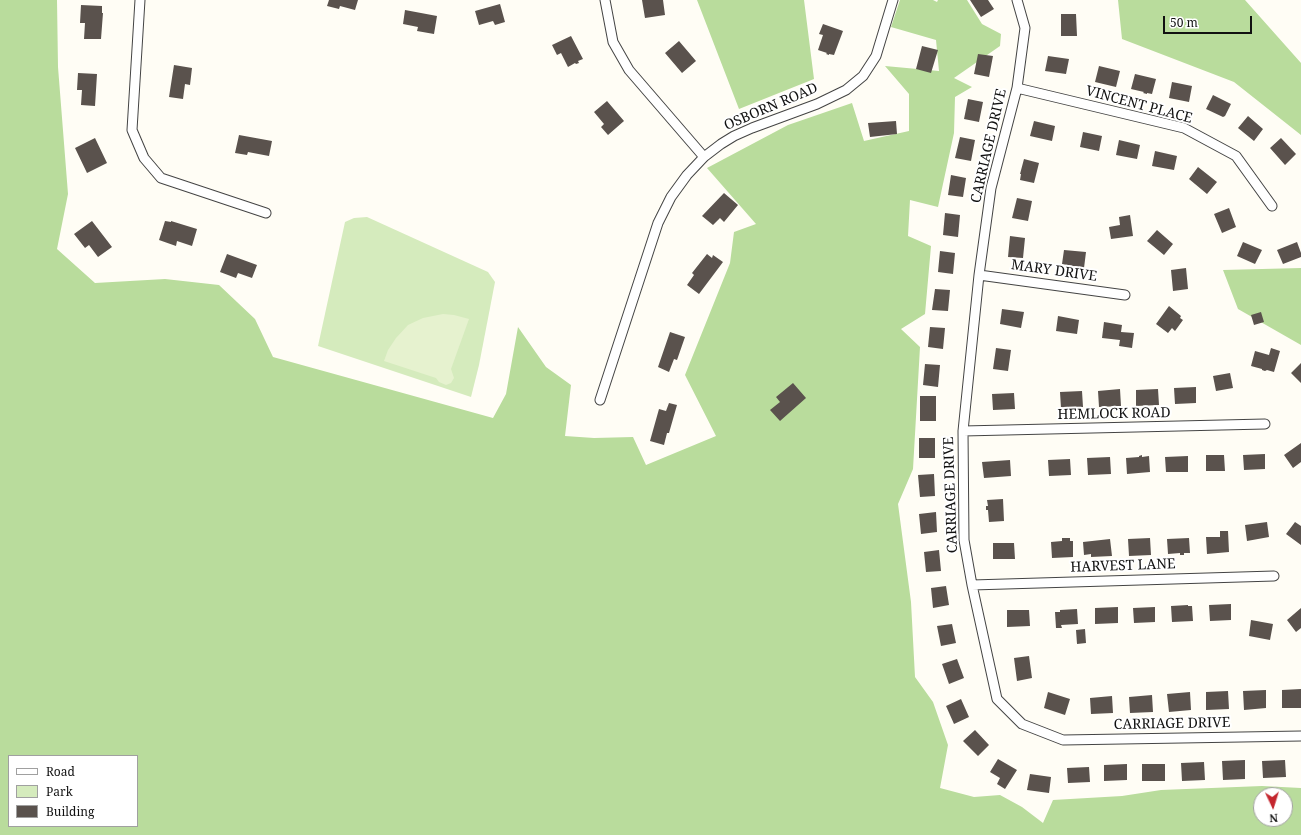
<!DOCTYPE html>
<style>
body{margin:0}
#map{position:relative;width:1301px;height:835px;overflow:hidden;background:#fffdf5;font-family:"Noto Serif",serif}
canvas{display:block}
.legend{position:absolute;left:8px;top:755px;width:130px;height:72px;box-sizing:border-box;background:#fff;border:1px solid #a0a0a0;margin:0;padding:5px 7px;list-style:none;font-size:12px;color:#111}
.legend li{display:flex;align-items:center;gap:8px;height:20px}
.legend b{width:20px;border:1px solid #a0a0a0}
.north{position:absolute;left:1253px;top:787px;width:40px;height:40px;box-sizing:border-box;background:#fff;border:1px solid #a0a0a0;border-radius:50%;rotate:176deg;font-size:11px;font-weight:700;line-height:16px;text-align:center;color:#111}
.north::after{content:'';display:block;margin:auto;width:14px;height:18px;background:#c4262e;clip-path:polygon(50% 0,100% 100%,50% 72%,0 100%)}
.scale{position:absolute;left:1163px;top:16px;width:89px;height:18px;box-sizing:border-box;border:2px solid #111;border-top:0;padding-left:5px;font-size:12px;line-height:14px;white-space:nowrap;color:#111;-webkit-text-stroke:3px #fff;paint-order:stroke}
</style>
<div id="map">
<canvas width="1301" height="835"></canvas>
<ul class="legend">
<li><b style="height:5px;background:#fff"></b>Road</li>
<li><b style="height:11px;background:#d5ebbd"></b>Park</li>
<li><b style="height:11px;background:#5a524d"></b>Building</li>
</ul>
<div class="north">N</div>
<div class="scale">50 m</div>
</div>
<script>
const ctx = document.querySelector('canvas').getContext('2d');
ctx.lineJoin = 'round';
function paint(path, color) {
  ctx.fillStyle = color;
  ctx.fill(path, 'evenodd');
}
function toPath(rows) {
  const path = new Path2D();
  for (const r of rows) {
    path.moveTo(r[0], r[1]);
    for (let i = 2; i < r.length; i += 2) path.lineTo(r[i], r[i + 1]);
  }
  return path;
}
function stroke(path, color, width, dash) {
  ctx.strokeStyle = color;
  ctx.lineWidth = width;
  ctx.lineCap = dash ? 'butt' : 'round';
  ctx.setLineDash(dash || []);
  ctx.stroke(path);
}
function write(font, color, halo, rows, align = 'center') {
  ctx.font = font + ' "Noto Serif",serif';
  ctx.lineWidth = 4;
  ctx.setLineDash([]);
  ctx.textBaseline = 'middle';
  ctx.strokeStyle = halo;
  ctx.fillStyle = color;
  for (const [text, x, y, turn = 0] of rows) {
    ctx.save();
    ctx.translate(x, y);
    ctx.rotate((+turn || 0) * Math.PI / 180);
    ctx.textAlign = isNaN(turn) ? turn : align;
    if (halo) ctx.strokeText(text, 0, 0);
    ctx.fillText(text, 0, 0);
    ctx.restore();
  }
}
const green = toPath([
 [367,217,488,272,495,282,479,365,471,397,318,346,345,222,354,218]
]);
const forest = toPath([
 [0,0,57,0,58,67,68,194,57,249,95,283,165,279,219,285,255,319,273,357,493,418,506,394,518,327,546,367,571,385,565,436,594,438,633,437,646,465,716,436,685,375,730,263,734,232,756,224,707,168,788,125,852,103,864,141,909,131,909,94,885,66,939,71,936,40,891,27,900,0,933,0,937,2,938,0,967,0,982,24,1001,34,1000,46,954,78,972,87,955,97,954,133,938,207,910,200,908,236,931,246,925,314,901,329,920,347,913,469,898,504,911,602,915,677,933,702,948,745,940,788,974,797,1000,795,1022,807,1043,823,1053,800,1122,796,1161,790,1262,786,1301,788,1301,835,0,835],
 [9,756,137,756,137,826,9,826],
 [1261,795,1285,795,1285,819,1261,819],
 [697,0,804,0,814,79,739,109],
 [1118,0,1245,0,1301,63,1301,135,1234,82,1122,39],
 [1301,268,1301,345,1238,309,1223,270]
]);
const pitch = toPath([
 [443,314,454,315,469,319,451,369,454,378,451,383,446,385,439,382,436,378,384,361,388,350,396,338,408,325,423,318]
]);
const building = toPath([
 [329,0,358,0,355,10,340,6,339,9,327,6],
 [642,0,663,0,665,15,645,18],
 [970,0,988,0,994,9,981,17],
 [500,4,505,22,495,25,493,21,479,25,475,11],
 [81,5,102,6,102,13,103,13,101,39,84,39,85,23,80,23],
 [405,10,437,16,434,34,417,31,418,27,403,24],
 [1061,14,1076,14,1077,36,1061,36],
 [823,24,843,31,834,55,829,54,829,55,826,54,827,53,818,50,823,35,819,34],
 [571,36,583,59,578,61,579,63,576,64,575,63,568,67,561,53,557,55,552,45],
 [679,41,696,61,682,73,665,53],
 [922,46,938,50,931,73,916,69],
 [978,54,993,56,989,77,974,74],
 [1048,56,1069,59,1066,74,1045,71],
 [174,65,192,68,190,85,185,84,183,99,169,97],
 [1099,66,1120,71,1116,87,1095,82],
 [78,73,97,74,95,106,81,105,82,90,77,90],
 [1135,74,1156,79,1152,94,1147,93,1147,94,1143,93,1144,92,1131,89],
 [1172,82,1192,86,1189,102,1169,98],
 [1213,95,1231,104,1225,116,1223,117,1206,109],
 [968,99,983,102,979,122,964,119],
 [607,101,624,121,608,135,601,127,604,124,594,112],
 [1248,116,1263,129,1254,141,1238,128],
 [896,121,897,134,870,137,868,123],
 [1034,121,1055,126,1052,141,1030,136],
 [1083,132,1102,136,1099,151,1080,147],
 [239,135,272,141,269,156,248,152,247,155,235,153],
 [960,137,975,140,971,161,955,158],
 [95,138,107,163,87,173,75,148],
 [1281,138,1296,154,1285,165,1270,148],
 [1119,140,1140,145,1137,159,1116,155],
 [1155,151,1177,156,1174,170,1152,166],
 [1024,159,1039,163,1034,183,1020,180,1021,174,1020,174],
 [1198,167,1217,182,1207,194,1189,179],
 [951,175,966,178,963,197,948,195],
 [724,193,738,205,724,222,720,218,713,225,702,216],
 [1017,198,1032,201,1028,221,1012,218],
 [1229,208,1236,227,1222,233,1214,214],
 [945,213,960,215,958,237,943,235],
 [1130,215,1133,236,1111,239,1109,227,1120,225,1119,217],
 [92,221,112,247,98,257,89,245,85,248,74,234],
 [165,221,171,222,171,221,197,229,192,246,177,241,176,246,159,240],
 [1157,230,1173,244,1164,255,1147,241],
 [1010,236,1025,238,1023,258,1008,257],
 [1243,242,1262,250,1255,264,1237,256],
 [1297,242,1301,253,1301,257,1283,264,1277,250],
 [1064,250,1086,252,1084,268,1062,264],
 [940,251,955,253,953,274,938,272],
 [227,254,257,265,252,278,238,273,236,278,220,272],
 [707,254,712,258,713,255,723,262,699,294,687,285,694,275,692,273],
 [1186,268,1188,289,1173,291,1171,270],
 [935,289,950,290,948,311,932,310],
 [1169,306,1181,316,1180,318,1183,320,1175,331,1172,328,1168,333,1156,324],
 [1002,309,1024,312,1021,328,1000,324],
 [1261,312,1264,322,1254,325,1251,315],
 [1058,316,1079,320,1077,334,1056,331],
 [1104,322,1122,325,1121,332,1134,333,1132,348,1119,346,1120,340,1102,338],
 [930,327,945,328,943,349,928,347],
 [670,332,685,337,677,360,674,359,669,372,658,367],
 [996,348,1011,350,1008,371,993,369],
 [1271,348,1280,351,1274,372,1267,370,1265,371,1262,370,1262,369,1251,366,1255,351,1269,355],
 [1301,363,1301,383,1291,373],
 [925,364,940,365,938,387,923,385],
 [1230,373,1233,388,1216,391,1213,376],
 [793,383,806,398,780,421,770,410,780,402,776,397],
 [1196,387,1196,403,1175,404,1174,388],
 [1120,389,1121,406,1099,407,1098,391],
 [1158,389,1159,405,1136,406,1136,390],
 [1082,391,1083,407,1061,408,1060,392],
 [1014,393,1015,409,993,410,992,394],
 [920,396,936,396,936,421,920,421],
 [669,403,677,405,669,433,667,433,664,445,650,441,659,409,666,411],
 [919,438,935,438,935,458,919,458],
 [1301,443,1301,462,1293,468,1284,455],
 [1265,454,1265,469,1244,470,1243,455],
 [1142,455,1142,457,1149,456,1150,472,1127,474,1126,458,1139,457,1139,456],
 [1206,455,1224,455,1225,471,1206,471],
 [1188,456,1188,472,1166,472,1165,457],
 [1110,457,1111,474,1088,475,1087,458],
 [1070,459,1071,475,1049,476,1048,460],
 [1010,460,1011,476,984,478,982,462],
 [934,474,935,496,920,497,918,475],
 [1003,499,1004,521,989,522,988,510,986,510,986,506,988,506,987,500],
 [936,512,937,532,921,534,919,514],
 [1267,522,1269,537,1247,541,1245,525],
 [1295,522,1301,526,1301,545,1286,534],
 [1220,531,1228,531,1229,552,1207,554,1206,537,1220,537],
 [1062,538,1070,538,1070,541,1073,541,1073,557,1052,558,1051,542,1062,541],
 [1150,538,1151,555,1129,556,1128,539],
 [1189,538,1190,553,1184,553,1184,555,1180,555,1180,553,1168,554,1167,539],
 [1110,539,1112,556,1091,557,1091,554,1084,555,1083,542],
 [993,543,1014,543,1015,559,993,559],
 [939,550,941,571,926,572,924,552],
 [946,586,949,605,933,608,931,588],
 [1231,604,1231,620,1210,621,1209,605],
 [1188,605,1188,606,1192,606,1193,621,1172,622,1171,606],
 [1118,607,1118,623,1095,624,1095,608],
 [1155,607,1155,622,1134,623,1133,608],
 [1301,608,1301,628,1296,632,1287,620],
 [1077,609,1078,624,1061,625,1062,628,1056,628,1055,612,1060,612,1060,610],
 [1007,610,1029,610,1030,626,1007,627],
 [1251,620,1273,624,1270,640,1249,636],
 [952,624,956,643,941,646,937,626],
 [1085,629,1086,643,1077,644,1076,630],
 [1029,656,1032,678,1017,681,1014,658],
 [957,659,964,678,949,684,942,664],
 [1301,689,1301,708,1282,708,1282,690],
 [1266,690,1266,708,1244,710,1243,691],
 [1228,691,1229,709,1206,710,1206,692],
 [1048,692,1070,699,1065,715,1044,708],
 [1190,692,1191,710,1169,712,1167,694],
 [1152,695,1153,712,1130,713,1129,697],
 [1112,696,1113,713,1091,714,1090,698],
 [961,699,969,717,954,724,946,706],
 [975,730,989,745,978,756,963,741],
 [998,759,1017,770,1005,789,997,784,1000,778,990,772],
 [1245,760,1245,779,1223,780,1222,761],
 [1285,760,1286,777,1263,778,1262,761],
 [1204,762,1205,780,1182,781,1181,763],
 [1127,764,1127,780,1104,781,1104,765],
 [1142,764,1165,764,1165,781,1142,781],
 [1089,767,1090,782,1068,783,1067,768],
 [1030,774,1051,777,1049,793,1027,790]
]);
const street = toPath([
 [140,0,132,130,144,158,161,178,266,213],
 [605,0,613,42,629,70,704,157],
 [1017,0,1025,28,1017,88,991,188,979,275,963,431,964,540,972,585,997,699,1022,724,1063,740,1301,736],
 [1017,88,1184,128,1236,156,1272,206],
 [979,275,1125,295],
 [600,400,658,223,671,197,687,175,704,157,721,144,734,136,752,128,817,104,846,90,863,76,876,56,893,0],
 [963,431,1265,424],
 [972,585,1274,576]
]);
const streetNames = [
 ["VINCENT PLACE",1139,105,15],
 ["OSBORN ROAD",771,107,-23],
 ["CARRIAGE DRIVE",989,146,-77],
 ["MARY DRIVE",1054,271,8],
 ["HEMLOCK ROAD",1114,414,-1],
 ["CARRIAGE DRIVE",951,495,-92],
 ["HARVEST LANE",1123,566,-2],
 ["CARRIAGE DRIVE",1172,724,-1]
];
paint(green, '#d5ebbd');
paint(forest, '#b9dc9c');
paint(pitch, '#e6f2cf');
paint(building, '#5a524d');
stroke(street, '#444', 11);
stroke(street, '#fff', 9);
write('14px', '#111', '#fff', streetNames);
</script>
